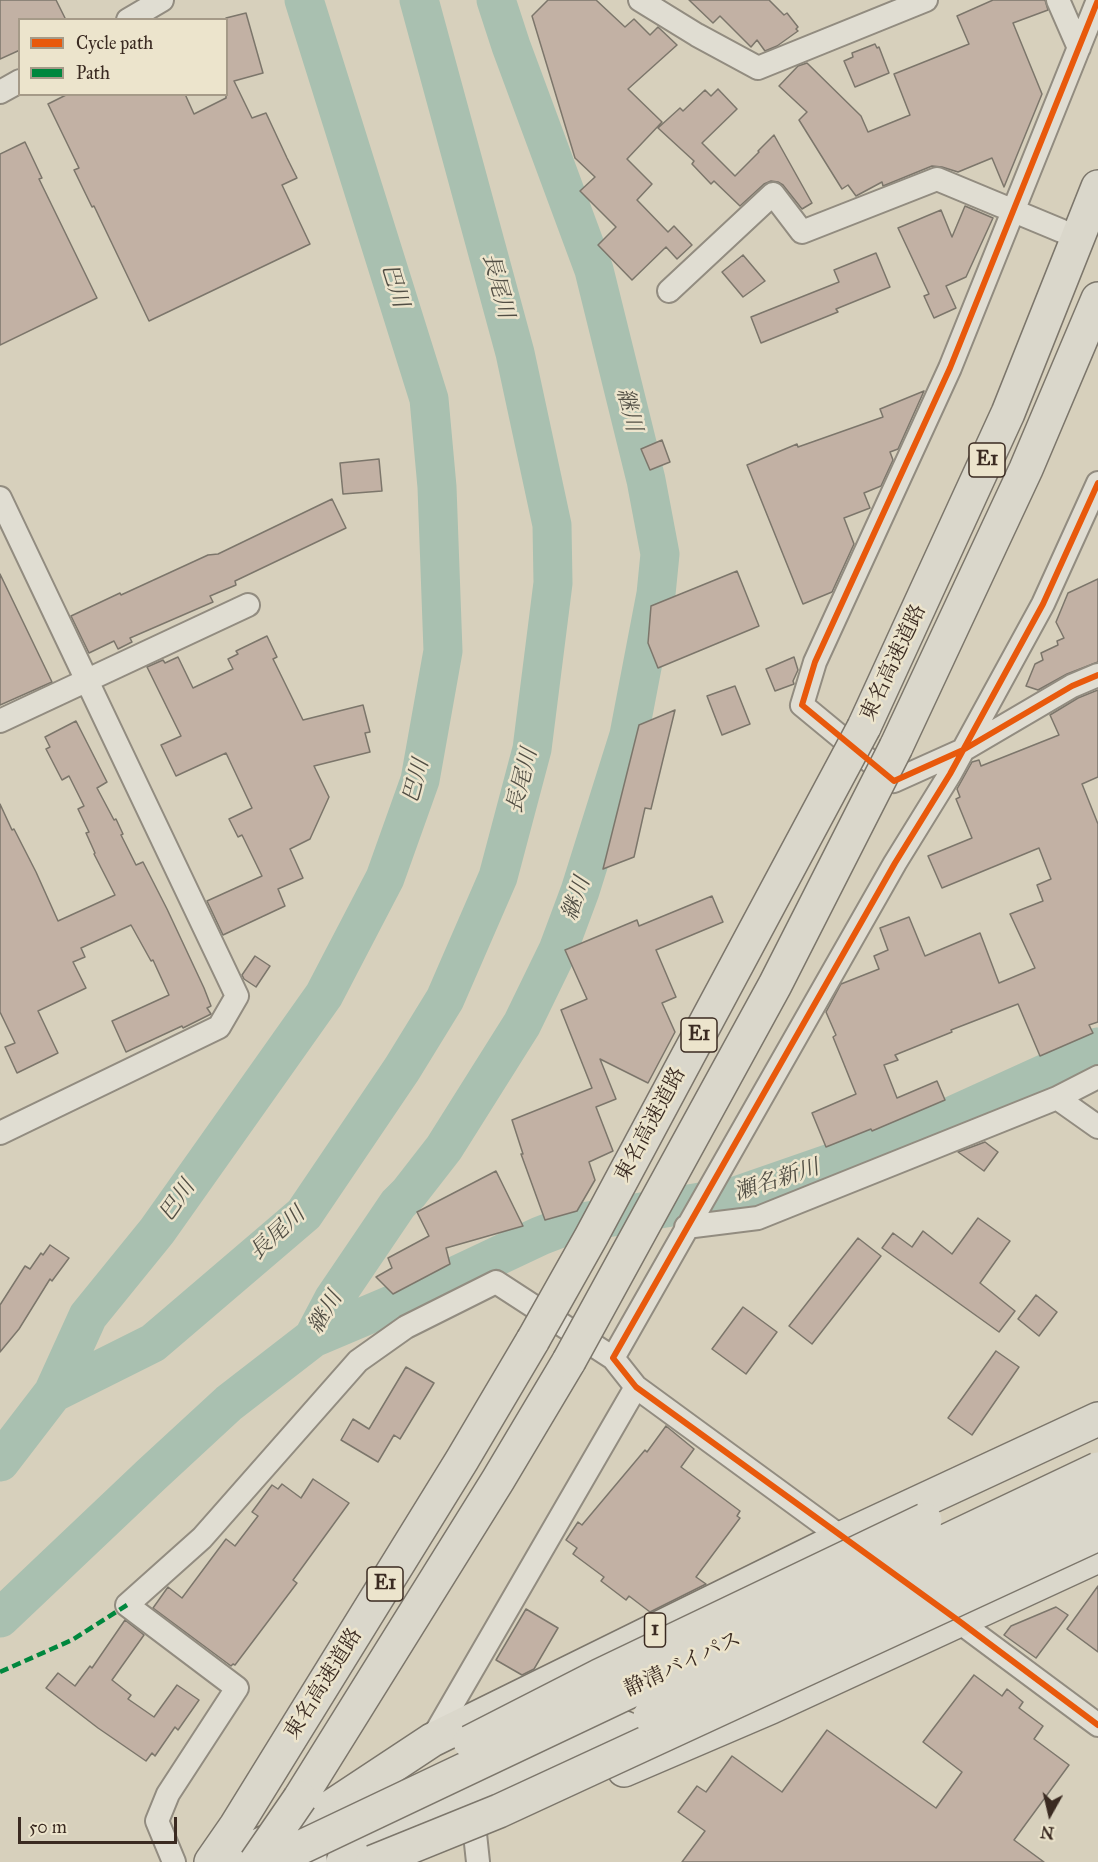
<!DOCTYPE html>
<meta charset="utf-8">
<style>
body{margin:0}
#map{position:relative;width:1098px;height:1862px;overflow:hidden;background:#d7d0bc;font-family:"IM FELL Great Primer",serif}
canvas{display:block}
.legend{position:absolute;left:18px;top:18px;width:210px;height:78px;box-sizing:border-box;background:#ece4cc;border:2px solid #a59a88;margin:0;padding:8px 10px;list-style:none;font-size:18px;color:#3a2a21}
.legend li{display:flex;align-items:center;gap:12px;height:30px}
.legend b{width:30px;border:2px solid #a59a88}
.north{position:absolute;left:1020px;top:1784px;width:60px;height:60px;-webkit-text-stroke:4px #ece4cc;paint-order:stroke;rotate:188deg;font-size:16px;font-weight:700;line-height:24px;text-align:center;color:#3a2a21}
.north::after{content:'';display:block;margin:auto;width:21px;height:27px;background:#3a2a21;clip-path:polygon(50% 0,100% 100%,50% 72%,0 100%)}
.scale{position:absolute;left:18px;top:1817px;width:159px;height:27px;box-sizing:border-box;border:3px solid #3a2a21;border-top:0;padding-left:8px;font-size:18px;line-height:21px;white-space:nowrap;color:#3a2a21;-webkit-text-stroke:4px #ece4cc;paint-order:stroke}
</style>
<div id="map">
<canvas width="1098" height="1862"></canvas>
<ul class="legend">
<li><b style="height:8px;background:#e8590c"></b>Cycle path</li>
<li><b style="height:8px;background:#00873e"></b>Path</li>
</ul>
<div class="north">N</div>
<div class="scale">50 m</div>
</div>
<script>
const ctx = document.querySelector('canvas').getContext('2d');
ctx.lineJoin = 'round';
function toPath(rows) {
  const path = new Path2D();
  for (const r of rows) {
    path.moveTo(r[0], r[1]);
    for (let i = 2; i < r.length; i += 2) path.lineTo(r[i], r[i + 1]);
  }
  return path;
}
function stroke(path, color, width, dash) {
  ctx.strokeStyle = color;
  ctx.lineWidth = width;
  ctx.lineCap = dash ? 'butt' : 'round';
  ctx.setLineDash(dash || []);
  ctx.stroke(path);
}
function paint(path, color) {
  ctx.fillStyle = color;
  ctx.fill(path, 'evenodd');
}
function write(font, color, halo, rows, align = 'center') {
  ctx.font = font + ' "IM FELL Great Primer","Noto Serif JP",serif';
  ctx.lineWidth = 5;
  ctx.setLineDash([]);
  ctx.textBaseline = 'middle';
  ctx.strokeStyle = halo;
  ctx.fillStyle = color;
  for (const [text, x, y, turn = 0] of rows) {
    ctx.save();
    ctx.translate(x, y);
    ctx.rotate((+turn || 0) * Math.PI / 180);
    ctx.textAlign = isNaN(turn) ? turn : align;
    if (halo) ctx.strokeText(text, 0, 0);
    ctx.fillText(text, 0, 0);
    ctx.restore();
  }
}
const river = toPath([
 [313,1338,417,1294,540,1236,571,1224,736,1196,903,1138,1055,1069,1098,1047],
 [53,1393,153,1343,304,1214,402,1069,445,999,498,877,532,749,553,583,552,525,515,353,419,0],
 [0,1462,53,1393,88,1316,157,1231,324,995,385,878,420,780,443,651,437,487,429,399,304,0],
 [0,1618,151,1475,229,1403,313,1338,333,1300,398,1204,409,1193,444,1148,522,1024,558,950,580,891,629,735,656,594,660,554,646,480,594,270,511,46,496,0]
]);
const building = toPath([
 [0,0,56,0,66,20,20,20,20,50,0,59,0,0],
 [548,0,596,0,625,27,634,19,650,35,658,27,677,45,628,89,662,122,627,159,652,184,637,200,668,232,674,226,692,245,677,259,666,247,632,280,598,245,616,227,580,191,595,177,575,158,532,16,548,0],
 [689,0,769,0,784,15,787,13,798,27,796,29,798,31,777,46,765,51,757,40,751,47,720,16,713,23,689,0],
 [993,0,1045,0,1048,10,1013,23,1042,94,1004,187,992,158,958,172,942,167,932,166,883,186,882,182,856,196,848,185,842,189,799,120,807,112,779,86,798,66,807,63,861,116,868,132,910,115,894,74,969,44,957,16,993,0],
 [246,13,263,73,234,81,252,118,266,113,287,158,297,178,282,185,310,244,149,321,94,206,92,207,74,170,79,168,48,104,68,94,185,94,194,114,226,98,226,18,246,13],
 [875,44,877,48,879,47,889,73,855,87,844,61,853,57,852,53,875,44],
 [718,89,737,109,702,143,735,176,759,152,758,151,774,135,812,203,802,209,783,185,778,182,771,181,764,184,740,206,714,181,711,184,692,164,694,161,658,128,680,108,683,111,705,90,711,96,718,89],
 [25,142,42,178,39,179,97,298,0,345,0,154,25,142],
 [965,206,993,218,966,277,946,286,956,308,934,318,924,296,929,294,898,228,941,210,952,237,965,206],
 [876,253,890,287,836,309,838,312,761,343,751,317,839,282,834,270,876,253],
 [743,255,765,281,743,297,722,272,743,255],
 [924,391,898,449,890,452,893,460,881,486,864,493,870,508,844,518,854,544,832,592,803,604,747,465,797,444,798,447,883,417,880,409,924,391],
 [662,440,670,462,650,470,641,449,662,440],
 [379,459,382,491,343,494,340,463,379,459],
 [332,499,346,528,235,581,236,585,210,596,213,602,130,638,132,642,118,649,114,641,89,653,71,616,120,593,121,595,208,555,218,554,332,499],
 [737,571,759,626,658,668,648,643,651,606,737,571],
 [0,574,52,682,0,705,0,574],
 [1098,579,1098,662,1067,674,1038,690,1026,686,1035,664,1043,660,1041,653,1058,645,1057,641,1064,638,1056,622,1068,593,1098,579],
 [267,636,277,657,273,659,303,720,363,705,370,732,365,733,370,752,314,766,329,797,310,839,290,849,303,878,278,889,285,906,223,935,207,901,262,876,242,835,238,837,229,819,252,808,226,753,176,776,161,745,181,736,147,667,163,660,165,663,178,657,193,688,233,669,228,659,238,654,236,651,267,636],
 [794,657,798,670,793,681,794,684,775,691,766,669,794,657],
 [735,686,750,724,722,735,707,696,735,686],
 [1098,690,1098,777,1082,784,1098,824,1098,1022,1089,1025,1093,1033,1040,1056,1018,1004,951,1030,952,1032,895,1055,898,1060,884,1065,897,1098,937,1081,945,1100,872,1131,871,1129,826,1147,812,1113,856,1094,833,1037,836,1035,826,1012,841,984,879,969,874,956,888,950,880,928,909,917,925,956,980,933,999,983,1035,968,1010,914,1043,901,1037,885,1051,879,1039,848,942,888,928,856,972,838,956,799,960,797,957,789,972,762,979,760,981,766,1059,735,1050,715,1078,698,1098,690],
 [675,710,651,809,645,808,634,857,603,869,639,725,675,710],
 [76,721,107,782,97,788,114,820,116,819,123,834,121,835,136,865,143,862,167,909,204,988,211,1006,207,1008,211,1014,183,1028,182,1026,126,1052,112,1021,169,995,153,960,151,961,131,925,81,948,85,957,73,962,86,988,38,1011,58,1053,17,1073,5,1047,15,1043,0,1012,0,804,12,830,14,829,36,872,58,921,115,895,94,854,95,853,86,833,89,832,78,809,84,806,69,776,62,780,46,749,50,747,45,737,76,721],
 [712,896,723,922,656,950,676,997,662,1003,675,1032,648,1083,600,1059,616,1099,596,1107,613,1151,589,1162,595,1180,577,1211,545,1220,521,1154,523,1154,512,1120,592,1088,561,1010,587,999,565,950,637,920,639,926,712,896],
 [255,956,270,966,256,987,244,979,242,975,255,956],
 [985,1142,998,1152,984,1171,958,1152,985,1142],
 [496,1171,523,1226,446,1248,450,1264,393,1294,376,1277,392,1268,388,1258,429,1236,417,1212,496,1171],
 [978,1218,1010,1241,980,1283,1015,1311,999,1332,882,1248,893,1233,912,1247,923,1231,952,1254,978,1218],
 [858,1238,881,1256,812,1344,789,1326,858,1238],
 [50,1245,69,1258,52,1281,50,1279,19,1329,0,1352,0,1305,25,1266,30,1269,41,1253,43,1255,50,1245],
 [1036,1295,1057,1312,1039,1336,1018,1319,1036,1295],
 [743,1307,777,1332,746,1374,712,1349,743,1307],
 [996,1351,1019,1367,972,1435,948,1418,996,1351],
 [406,1367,434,1383,400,1439,394,1435,378,1462,341,1440,353,1419,369,1429,406,1367],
 [666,1426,694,1449,681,1467,740,1511,737,1516,740,1518,696,1577,706,1584,650,1612,629,1596,626,1600,601,1581,604,1577,573,1554,577,1548,566,1540,578,1522,582,1525,645,1450,647,1452,666,1426],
 [313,1479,349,1503,293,1580,297,1583,235,1665,233,1664,231,1666,153,1608,168,1587,182,1598,226,1539,235,1546,258,1516,252,1512,272,1485,278,1489,282,1484,301,1498,313,1479],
 [1098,1586,1098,1652,1067,1629,1098,1586],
 [1056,1607,1068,1615,1036,1658,1004,1635,1011,1626,1056,1607],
 [526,1609,558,1628,534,1669,522,1675,496,1660,526,1609],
 [125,1620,144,1635,112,1680,131,1695,128,1699,154,1717,177,1685,199,1700,178,1730,175,1727,155,1756,152,1753,146,1761,98,1728,46,1688,58,1673,75,1686,90,1666,92,1668,125,1620],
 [974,1675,1002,1696,1007,1689,1023,1702,1019,1708,1043,1726,1034,1739,1069,1765,1014,1840,1044,1862,682,1862,705,1831,678,1812,697,1786,706,1792,732,1756,782,1792,827,1730,936,1808,962,1772,923,1742,974,1675]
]);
const minor = toPath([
 [640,0,697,35,758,68,926,0],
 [1058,0,1079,48],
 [1098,0,950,368,815,662,802,705,894,781,963,750,1072,686,1098,675],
 [128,20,162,0],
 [0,92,20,81],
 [669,291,773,194,802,232,937,179,1062,231],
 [0,498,237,996,219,1027,0,1133],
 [0,721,248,605],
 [1098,1077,1057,1098,1098,1127],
 [686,1227,758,1218,1057,1098],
 [852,1545,636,1387,613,1358,895,863,950,774,1043,604,1098,483],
 [950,1615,1098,1725],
 [432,1739,636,1387],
 [312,1828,316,1862],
 [475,1834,478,1862],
 [174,1862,157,1821,168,1794,237,1688,127,1605,202,1538,358,1361,406,1327,496,1282,613,1358]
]);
const highway = toPath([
 [864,727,1008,413,1098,187],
 [896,747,1026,469,1098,299],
 [624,1770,771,1707,1098,1556],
 [300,1798,498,1480,569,1361],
 [211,1862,236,1826,462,1460,533,1340],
 [225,1862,311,1820,432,1740,842,1538,1098,1419],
 [343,1862,625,1728]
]);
const highwayBridge = toPath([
 [533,1340,591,1237,864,727],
 [569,1361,775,985,896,747],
 [650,1716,1098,1502],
 [470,1742,599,1676,925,1520],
 [256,1862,300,1798],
 [270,1862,1098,1469],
 [373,1862,499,1811,1098,1534]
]);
const quiet = toPath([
 [0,1672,72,1640,127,1605]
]);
const cycleway = toPath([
 [1098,0,950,368,815,662,802,705,894,781,963,750,1072,686,1098,675],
 [1098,483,1043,604,950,774,895,863,613,1358,636,1387,959,1621,1098,1725]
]);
const shields = [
 [987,460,36],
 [699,1035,36],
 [385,1584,36],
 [655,1630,21]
];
const shieldNames = [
 ["E1",987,460],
 ["E1",699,1035],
 ["E1",385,1584],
 ["1",655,1630]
];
const streetNames = [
 ["東名高速道路",894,663,-65],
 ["東名高速道路",651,1125,-62],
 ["静清バイパス",683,1665,-25],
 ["東名高速道路",324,1684,-58]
];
const waterNames = [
 ["巴川",394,286,73],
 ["長尾川",497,286,75],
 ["継川",628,410,76],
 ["巴川",417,781,-75],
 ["長尾川",523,781,-76],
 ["継川",577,899,-71],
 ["瀬名新川",777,1181,-18],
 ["巴川",178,1201,-55],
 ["長尾川",278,1234,-43],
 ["継川",326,1313,-59]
];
stroke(river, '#a9c0b0', 39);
paint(building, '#c2b1a4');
stroke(building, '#7c766b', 1.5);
stroke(minor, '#928c80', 26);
stroke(highway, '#7c766b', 36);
stroke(minor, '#e0ddd2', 22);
stroke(highway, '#dad7cb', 33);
stroke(highwayBridge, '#7c766b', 36, []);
stroke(highwayBridge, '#dad7cb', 33);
stroke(quiet, '#00873e', 4.5, [9, 4.5]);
stroke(cycleway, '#e8590c', 6);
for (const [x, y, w] of shields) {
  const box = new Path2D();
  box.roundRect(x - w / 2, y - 17, w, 34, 4.5);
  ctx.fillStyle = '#ece4cc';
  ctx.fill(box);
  stroke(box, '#3a2a21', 1.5);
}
write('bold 20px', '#3a2a21', null, shieldNames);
write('21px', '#3a2a21', '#ece4cc', streetNames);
write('italic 22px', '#514e44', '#ece4cc', waterNames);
</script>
